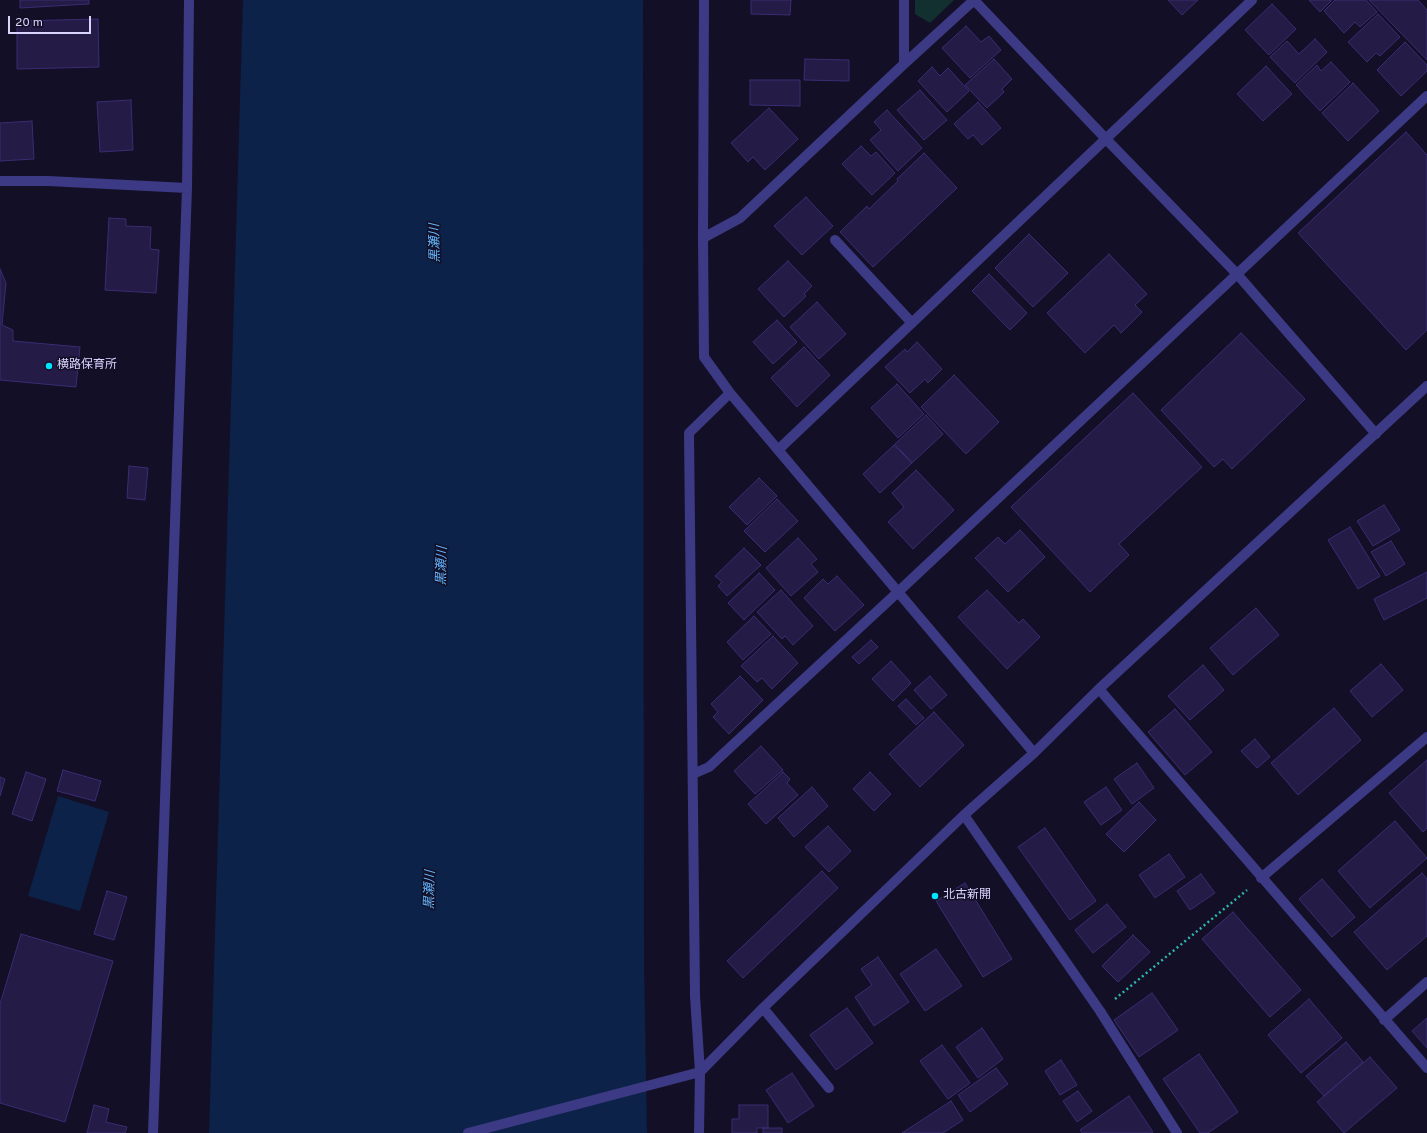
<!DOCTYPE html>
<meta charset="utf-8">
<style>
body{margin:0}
#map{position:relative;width:1427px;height:1133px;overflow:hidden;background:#130f26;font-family:Overpass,sans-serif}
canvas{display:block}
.scale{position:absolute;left:8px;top:16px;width:83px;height:18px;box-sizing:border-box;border:2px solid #d9d4ff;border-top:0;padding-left:5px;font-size:12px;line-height:14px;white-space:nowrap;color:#d9d4ff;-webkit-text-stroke:3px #130f26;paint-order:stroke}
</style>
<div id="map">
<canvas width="1427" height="1133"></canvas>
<div class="scale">20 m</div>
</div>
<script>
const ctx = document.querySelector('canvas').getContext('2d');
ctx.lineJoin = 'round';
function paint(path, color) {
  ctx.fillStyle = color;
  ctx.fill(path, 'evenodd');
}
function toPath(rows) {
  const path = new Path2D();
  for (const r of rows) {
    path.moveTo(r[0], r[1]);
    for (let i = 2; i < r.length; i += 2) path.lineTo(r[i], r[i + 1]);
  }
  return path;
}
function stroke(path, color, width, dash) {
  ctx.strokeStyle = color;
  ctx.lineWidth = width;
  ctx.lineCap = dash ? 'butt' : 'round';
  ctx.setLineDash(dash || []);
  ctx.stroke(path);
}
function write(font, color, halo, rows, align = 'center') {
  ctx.font = font + ' Overpass,"Noto Sans JP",sans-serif';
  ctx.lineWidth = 3;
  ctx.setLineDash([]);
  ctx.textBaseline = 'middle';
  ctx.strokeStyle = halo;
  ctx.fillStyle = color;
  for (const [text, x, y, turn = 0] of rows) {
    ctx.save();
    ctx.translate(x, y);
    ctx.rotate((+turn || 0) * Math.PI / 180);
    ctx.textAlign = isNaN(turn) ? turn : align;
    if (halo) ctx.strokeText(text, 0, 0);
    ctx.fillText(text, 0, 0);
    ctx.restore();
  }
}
const green = toPath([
 [915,0,954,0,930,23,915,14]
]);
const water = toPath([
 [243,0,643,0,644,962,647,1133,209,1133],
 [58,796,109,812,80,911,28,896]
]);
const building = toPath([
 [20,0,89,0,89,4,20,8,20,0],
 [751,0,791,0,790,15,751,14,751,0],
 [1168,0,1198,0,1182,15,1168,0],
 [1309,0,1332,0,1320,12,1309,0],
 [1335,0,1366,0,1377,12,1360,27,1355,22,1344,33,1324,11,1335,0],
 [1369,0,1418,0,1427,10,1427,60,1369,0],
 [1272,4,1296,29,1269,55,1245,30,1272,4],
 [1378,14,1400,37,1380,56,1376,53,1367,62,1348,42,1378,14],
 [98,19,99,67,17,69,17,21,98,19],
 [966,26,981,42,989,36,1001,50,970,78,942,48,966,26],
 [1315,39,1327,52,1295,83,1270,57,1287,41,1299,54,1315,39],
 [1405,42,1427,65,1427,71,1401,96,1377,70,1405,42],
 [805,59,849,60,849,81,804,80,805,59],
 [994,59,1012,79,1002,89,1004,92,987,108,965,85,994,59],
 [1331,62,1350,82,1320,111,1296,85,1317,65,1321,71,1331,62],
 [1266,66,1292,94,1263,121,1237,94,1266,66],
 [932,67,940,76,948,68,969,91,947,112,918,81,932,67],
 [750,80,800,80,800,106,750,105,750,80],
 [1353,83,1379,111,1348,141,1322,113,1353,83],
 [920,90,947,120,924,140,897,110,920,90],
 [131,100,133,150,100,152,97,102,131,100],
 [978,102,1001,128,982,145,973,135,968,139,954,124,978,102],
 [769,108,798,139,765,170,753,157,748,162,731,143,769,108],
 [887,110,922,148,898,171,870,140,881,130,874,122,887,110],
 [32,121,34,159,0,161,0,123,32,121],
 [1406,132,1427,155,1427,330,1406,350,1298,233,1406,132],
 [861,146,871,156,876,152,895,173,872,195,842,164,861,146],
 [924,153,957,188,873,267,840,232,867,206,869,209,898,181,897,179,924,153],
 [806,197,833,226,802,255,774,226,806,197],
 [109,218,126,219,126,226,151,227,150,249,159,250,156,293,105,290,109,218],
 [1029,234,1068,273,1033,307,995,268,1029,234],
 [1109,254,1147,294,1135,305,1142,312,1121,333,1114,325,1085,353,1047,313,1109,254],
 [788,261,812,286,804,294,806,296,784,317,758,289,788,261],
 [0,269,6,283,2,325,13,330,13,341,80,347,76,387,0,380,0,269],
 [989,274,1027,313,1010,330,972,291,989,274],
 [817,302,846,334,819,359,790,327,817,302],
 [777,320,797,342,773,364,753,342,777,320],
 [1241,333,1305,399,1232,469,1223,459,1214,467,1161,410,1241,333],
 [917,342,942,369,928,383,925,379,910,393,885,367,905,349,907,352,917,342],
 [804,347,830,375,797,407,771,378,804,347],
 [954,375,999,422,966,454,921,407,954,375],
 [897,384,924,414,898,438,871,408,897,384],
 [1133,393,1202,467,1119,544,1129,555,1090,592,1011,507,1133,393],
 [926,415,943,434,912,463,895,444,926,415],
 [894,445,912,463,880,493,863,474,894,445],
 [129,466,148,468,145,500,127,498,129,466],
 [916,470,954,510,913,549,888,522,904,507,892,493,916,470],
 [759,478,777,496,747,525,729,507,759,478],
 [777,499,798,521,765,552,744,531,777,499],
 [1384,505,1400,530,1373,546,1357,521,1384,505],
 [1350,527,1380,576,1358,589,1328,540,1350,527],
 [1020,530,1045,557,1008,592,975,558,998,537,1005,544,1020,530],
 [798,538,817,559,811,564,818,572,791,596,766,568,798,538],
 [1391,541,1405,564,1386,576,1371,552,1391,541],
 [744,548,761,565,727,596,718,586,722,582,715,576,744,548],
 [1427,572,1427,598,1384,620,1374,599,1427,572],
 [759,573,775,590,744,620,728,603,759,573],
 [837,576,864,605,835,631,804,598,823,579,828,584,837,576],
 [781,590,813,626,793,645,785,636,782,639,757,612,781,590],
 [987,590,1019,623,1023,619,1040,637,1007,669,958,617,987,590],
 [1256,608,1279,635,1233,675,1210,648,1256,608],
 [754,616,771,634,743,660,727,642,754,616],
 [773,636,798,663,772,689,762,678,757,682,741,666,773,636],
 [871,640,878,647,859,664,852,657,871,640],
 [891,661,911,683,893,701,872,679,891,661],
 [1381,664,1403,690,1372,717,1350,691,1381,664],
 [1203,665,1224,690,1190,720,1168,696,1203,665],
 [740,676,763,700,729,734,713,717,718,712,711,704,740,676],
 [930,676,947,695,931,709,914,690,930,676],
 [906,699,924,718,916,725,898,706,906,699],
 [1334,708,1361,740,1298,795,1271,763,1334,708],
 [1175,709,1212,752,1185,775,1148,732,1175,709],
 [934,712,964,745,920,787,889,754,934,712],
 [1255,739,1270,757,1257,768,1241,751,1255,739],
 [761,746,783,770,755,794,734,771,761,746],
 [1427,760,1427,828,1423,832,1389,793,1427,760],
 [1137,763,1154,788,1132,804,1114,779,1137,763],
 [63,770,101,781,95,801,57,791,63,770],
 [26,772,46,779,32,821,12,814,26,772],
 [783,772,790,779,787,783,798,795,766,824,748,804,783,772],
 [870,772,891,794,874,811,853,789,870,772],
 [0,777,5,779,0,796,0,777],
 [812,787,828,806,794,837,778,818,812,787],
 [1106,787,1122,810,1101,825,1084,802,1106,787],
 [1139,802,1156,820,1124,852,1106,834,1139,802],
 [1395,821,1427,858,1370,908,1338,871,1395,821],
 [828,826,851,851,829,872,805,847,828,826],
 [1045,828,1096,901,1070,920,1018,847,1045,828],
 [1169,854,1185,877,1155,898,1139,875,1169,854],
 [822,871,838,888,743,978,727,961,822,871],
 [1422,873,1427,879,1427,936,1387,970,1354,932,1422,873],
 [1201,874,1215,893,1190,910,1177,891,1201,874],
 [1322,879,1355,917,1332,937,1299,899,1322,879],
 [965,883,1012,959,983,977,936,901,965,883],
 [107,891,127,897,114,940,94,934,107,891],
 [1107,904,1126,927,1093,953,1075,930,1107,904],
 [1233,912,1301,990,1270,1017,1202,939,1233,912],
 [21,934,113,961,65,1122,0,1103,0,1004,21,934],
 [1133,935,1150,952,1118,982,1102,966,1133,935],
 [936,949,962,986,925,1011,900,974,936,949],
 [878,957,909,1002,874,1026,855,997,872,985,861,969,878,957],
 [1152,993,1178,1030,1139,1057,1114,1020,1152,993],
 [1309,999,1342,1038,1301,1073,1268,1035,1309,999],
 [847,1008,873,1043,836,1070,810,1035,847,1008],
 [1427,1018,1427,1048,1412,1031,1427,1018],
 [982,1028,1003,1059,978,1078,956,1047,982,1028],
 [1346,1042,1363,1062,1324,1096,1306,1076,1346,1042],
 [942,1045,970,1083,948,1099,920,1061,942,1045],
 [1199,1054,1238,1112,1208,1133,1200,1133,1163,1079,1199,1054],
 [1370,1057,1397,1088,1344,1133,1317,1102,1370,1057],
 [1061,1060,1077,1085,1060,1095,1045,1071,1061,1060],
 [996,1068,1008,1084,970,1112,958,1095,996,1068],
 [792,1073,814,1106,788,1123,766,1090,792,1073],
 [1078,1091,1092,1111,1077,1122,1063,1101,1078,1091],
 [1129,1096,1153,1132,1151,1133,1082,1133,1080,1130,1129,1096],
 [951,1101,963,1120,943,1133,902,1133,951,1101],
 [94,1105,109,1109,106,1122,127,1127,125,1133,87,1133,94,1105],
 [739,1105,768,1105,768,1128,757,1128,757,1133,732,1133,732,1119,739,1119,739,1105],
 [763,1128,782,1128,782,1133,763,1133,763,1128]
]);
const path = toPath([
 [1115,999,1247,890]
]);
const minor = toPath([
 [704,0,703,238,704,357,730,393,1034,753],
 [974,0,1106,139,1237,274,1376,434],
 [904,64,904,0],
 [0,181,48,181,187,188],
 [703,238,740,218,904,64,974,0],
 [835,240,912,323],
 [778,450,1252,0],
 [1099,689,1427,1068],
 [693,774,709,767,898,592,1427,96],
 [964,815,1100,1011,1177,1133],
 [1261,878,1427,737],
 [763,1008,829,1088],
 [1384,1020,1427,982],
 [153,1133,187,188,189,0],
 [468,1133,700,1072,763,1008,964,815,1034,753,1099,689,1427,386],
 [699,1133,700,1072,695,996,689,433,730,393]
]);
const markers = [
 [49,366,4,"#00e5ff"],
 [935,896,4,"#00e5ff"]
];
const poiNames = [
 ["横路保育所",57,366],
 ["北古新開",943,896]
];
const waterNames = [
 ["黒瀬川",436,243,-91],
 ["黒瀬川",443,566,-88],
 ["黒瀬川",431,890,-88]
];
paint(green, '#12302f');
paint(water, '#0c2248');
paint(building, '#241b47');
stroke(building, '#3b2d73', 1);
stroke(path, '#2fb8b0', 2.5, [2, 3]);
stroke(minor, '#3d3a85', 10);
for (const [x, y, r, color] of markers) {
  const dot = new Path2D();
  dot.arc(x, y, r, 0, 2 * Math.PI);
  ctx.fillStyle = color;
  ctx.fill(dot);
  stroke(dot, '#130f26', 1.5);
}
write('12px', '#d9d4ff', '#130f26', poiNames, 'left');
write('italic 13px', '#62b6ff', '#130f26', waterNames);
</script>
